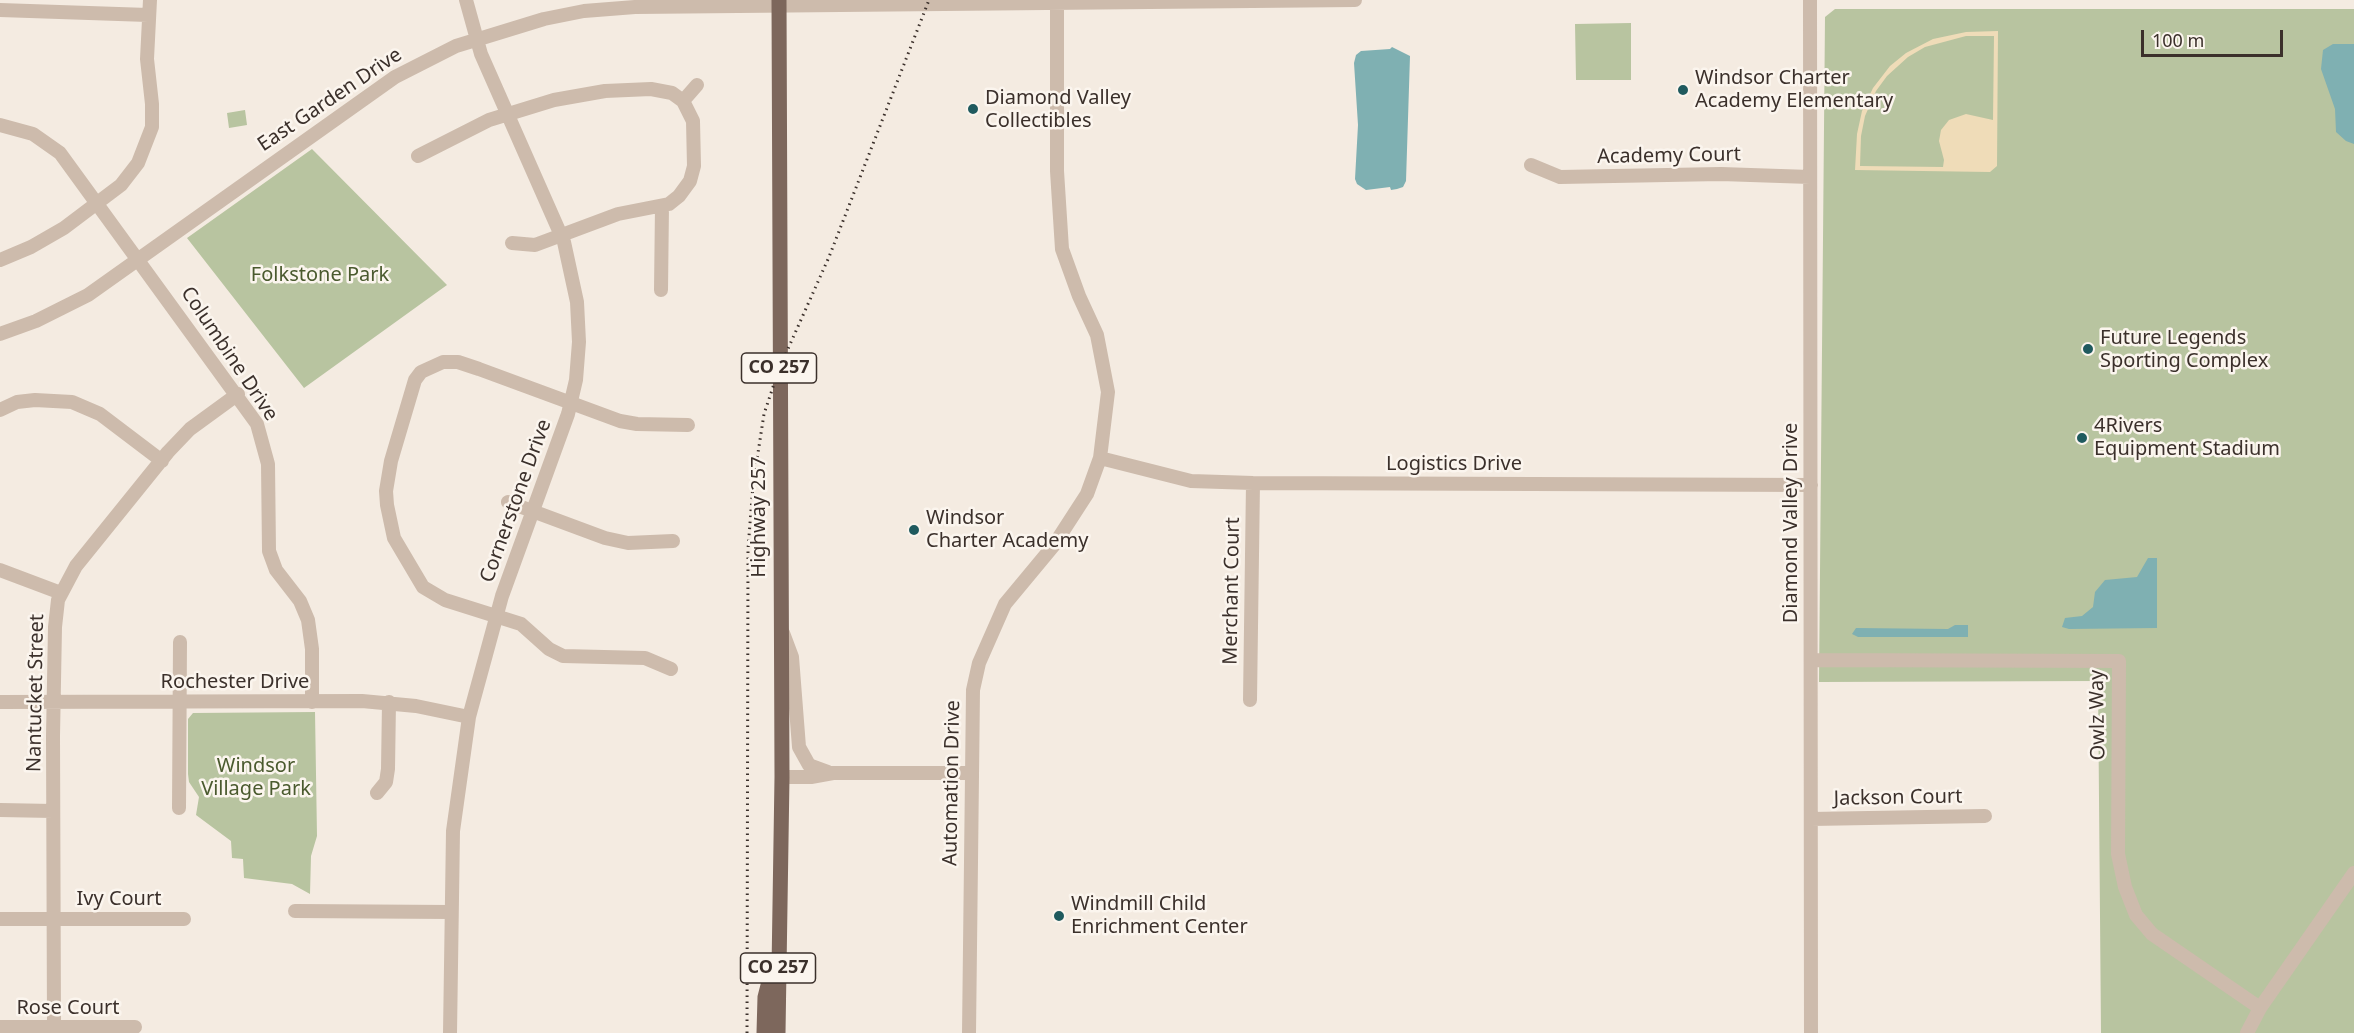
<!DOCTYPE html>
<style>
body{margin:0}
#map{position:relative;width:2354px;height:1033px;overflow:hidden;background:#f4ebe1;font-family:"Noto Sans",sans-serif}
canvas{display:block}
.scale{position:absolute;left:2141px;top:30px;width:142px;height:27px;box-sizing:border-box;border:3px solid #3b302b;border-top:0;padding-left:8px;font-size:18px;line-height:21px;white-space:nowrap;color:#3b302b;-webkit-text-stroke:4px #fbf5ee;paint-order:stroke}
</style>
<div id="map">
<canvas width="2354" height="1033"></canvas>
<div class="scale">100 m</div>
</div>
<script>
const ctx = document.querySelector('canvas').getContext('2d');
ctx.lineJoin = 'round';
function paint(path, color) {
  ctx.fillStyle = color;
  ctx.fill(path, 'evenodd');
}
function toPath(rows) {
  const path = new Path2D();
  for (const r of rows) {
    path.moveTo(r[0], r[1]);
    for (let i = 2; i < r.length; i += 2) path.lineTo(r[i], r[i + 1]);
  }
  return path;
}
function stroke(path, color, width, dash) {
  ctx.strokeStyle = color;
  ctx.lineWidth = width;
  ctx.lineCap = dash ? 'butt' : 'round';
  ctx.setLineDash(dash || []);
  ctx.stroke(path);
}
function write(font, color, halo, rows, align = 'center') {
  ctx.font = font + ' "Noto Sans",sans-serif';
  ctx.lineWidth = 5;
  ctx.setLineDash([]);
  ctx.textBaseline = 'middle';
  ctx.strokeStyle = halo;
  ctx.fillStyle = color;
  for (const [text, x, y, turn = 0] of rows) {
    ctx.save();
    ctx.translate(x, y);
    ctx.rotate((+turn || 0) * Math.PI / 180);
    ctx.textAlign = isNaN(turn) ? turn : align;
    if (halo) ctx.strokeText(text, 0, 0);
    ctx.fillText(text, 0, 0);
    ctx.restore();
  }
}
const green = toPath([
 [1835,9,2354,9,2354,1033,2101,1033,2098,681,1819,682,1825,17],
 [1631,23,1631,80,1576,80,1575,24],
 [245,110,247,125,229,128,227,113],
 [312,149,447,285,304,388,187,238],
 [315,712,317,836,311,856,310,894,292,884,244,878,243,859,232,858,231,841,196,815,199,797,189,782,188,774,188,719,193,713]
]);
const sand = toPath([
 [1998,31,1997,166,1990,172,1855,170,1857,134,1862,111,1873,88,1890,66,1906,53,1933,39,1966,32],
 [1966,36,1994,36,1993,120,1966,114,1949,120,1941,130,1939,141,1944,160,1943,167,1860,166,1861,136,1865,116,1876,91,1887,76,1908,57,1925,47]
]);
const water = toPath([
 [2333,44,2354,44,2354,144,2346,141,2336,132,2335,109,2321,69,2323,50],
 [1392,47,1410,56,1406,181,1403,187,1397,189,1391,190,1390,187,1366,190,1357,184,1355,179,1358,125,1354,63,1356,55,1361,51,1390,49],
 [2148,558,2157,558,2157,628,2069,629,2062,627,2065,618,2082,616,2093,607,2095,592,2105,580,2137,577],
 [1955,625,1968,625,1968,637,1858,637,1852,634,1856,628,1948,629]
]);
const minor = toPath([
 [1810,0,1811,1033],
 [0,10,148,15],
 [683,101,697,85],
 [0,125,33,134,60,153,257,424,268,464,269,551,276,570,300,601,308,620,312,649,312,702],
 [418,156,489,120,554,100,605,91,651,89,672,93,683,101,693,121,694,166,690,181,679,196,669,204,618,214,535,245,512,243],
 [1531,165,1560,177,1721,174,1810,177],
 [0,260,31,247,64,228,121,185,138,163,152,127,152,104,147,59,150,0],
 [661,290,662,206],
 [0,334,36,321,88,295,395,77,456,46,544,19,584,11,635,7,1355,0],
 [0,410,17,402,35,400,72,402,100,414,162,461],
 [1100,458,1191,481,1253,483,1811,485],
 [508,502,605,538,628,543,673,541],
 [0,570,61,593],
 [783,633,792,657,799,747,809,765,828,772],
 [1811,660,2119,661,2118,854,2125,887,2136,915,2152,934,2260,1008],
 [671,669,645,658,563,656,549,649,521,624,445,600,423,587,394,538,387,505,386,491,391,461,415,380,421,372,443,362,458,362,479,369,620,421,637,424,688,425],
 [1250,700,1253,483],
 [0,702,362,701,416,706,469,717],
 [782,777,811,777,833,773,971,773],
 [377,793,386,782,388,769,389,702],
 [179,808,180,642],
 [0,810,53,811],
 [1811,819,1985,816],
 [295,911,451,912],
 [0,919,184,919],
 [0,1027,135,1027],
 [54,1027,53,736,55,627,58,600,76,566,168,452,190,429,238,394],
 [450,1033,453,831,469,717,502,596,568,414,576,380,579,342,577,302,564,242,481,54,466,0],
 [969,1033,973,690,979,663,1005,604,1054,545,1087,494,1100,458,1108,392,1097,335,1079,296,1062,249,1057,171,1057,2],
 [2247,1033,2260,1008,2354,873]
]);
const major = toPath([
 [764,1033,765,997,773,966],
 [778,1033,782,777,779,0]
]);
const rail = toPath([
 [747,1033,748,549,753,485,764,414,779,369,829,257,929,0]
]);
const markers = [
 [1683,90,6,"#1f5a5e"],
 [973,109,6,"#1f5a5e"],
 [2088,349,6,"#1f5a5e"],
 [2082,438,6,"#1f5a5e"],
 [914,530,6,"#1f5a5e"],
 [1059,916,6,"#1f5a5e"]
];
const shields = [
 [779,368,75],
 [778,968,75]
];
const shieldNames = [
 ["CO 257",779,368],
 ["CO 257",778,968]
];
const poiNames = [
 ["Windsor Charter",1695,78],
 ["Academy Elementary",1695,101],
 ["Diamond Valley",985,98],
 ["Collectibles",985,121],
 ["Future Legends",2100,338],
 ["Sporting Complex",2100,361],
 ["4Rivers",2094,426],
 ["Equipment Stadium",2094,449],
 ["Windsor",926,518],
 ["Charter Academy",926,541],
 ["Windmill Child",1071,904],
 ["Enrichment Center",1071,927]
];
const streetNames = [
 ["East Garden Drive",330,100,-34],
 ["Academy Court",1669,156,-1],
 ["Columbine Drive",229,354,56],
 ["Logistics Drive",1454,464],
 ["Cornerstone Drive",516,501,-70],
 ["Highway 257",759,517,-90],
 ["Diamond Valley Drive",1791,523,-90],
 ["Merchant Court",1232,591,-89],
 ["Rochester Drive",235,682],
 ["Nantucket Street",36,693,-89],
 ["Owlz Way",2098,715,-91],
 ["Automation Drive",952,783,-89],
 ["Jackson Court",1898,798,-1],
 ["Ivy Court",119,899],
 ["Rose Court",68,1008]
];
const parkNames = [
 ["Folkstone Park",320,275],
 ["Windsor",256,766],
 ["Village Park",256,789]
];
paint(green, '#b8c4a0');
paint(sand, '#efdcb8');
paint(water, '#7fb0b2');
stroke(minor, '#cdbbac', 14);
stroke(major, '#7d675c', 15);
stroke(rail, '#3b302b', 3, [1.5, 4.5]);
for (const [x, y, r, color] of markers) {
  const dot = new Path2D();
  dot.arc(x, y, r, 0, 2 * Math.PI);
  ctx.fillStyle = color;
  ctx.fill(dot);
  stroke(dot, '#fbf5ee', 2);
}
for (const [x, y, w] of shields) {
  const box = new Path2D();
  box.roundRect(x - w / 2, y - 15, w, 30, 4.5);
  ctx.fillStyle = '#fbf5ee';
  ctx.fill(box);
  stroke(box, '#3b302b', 1.5);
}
write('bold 18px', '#3b302b', null, shieldNames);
write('20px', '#3b302b', '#fbf5ee', poiNames, 'left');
write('20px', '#3b302b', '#fbf5ee', streetNames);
write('20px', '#4a5a2e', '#fbf5ee', parkNames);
</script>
